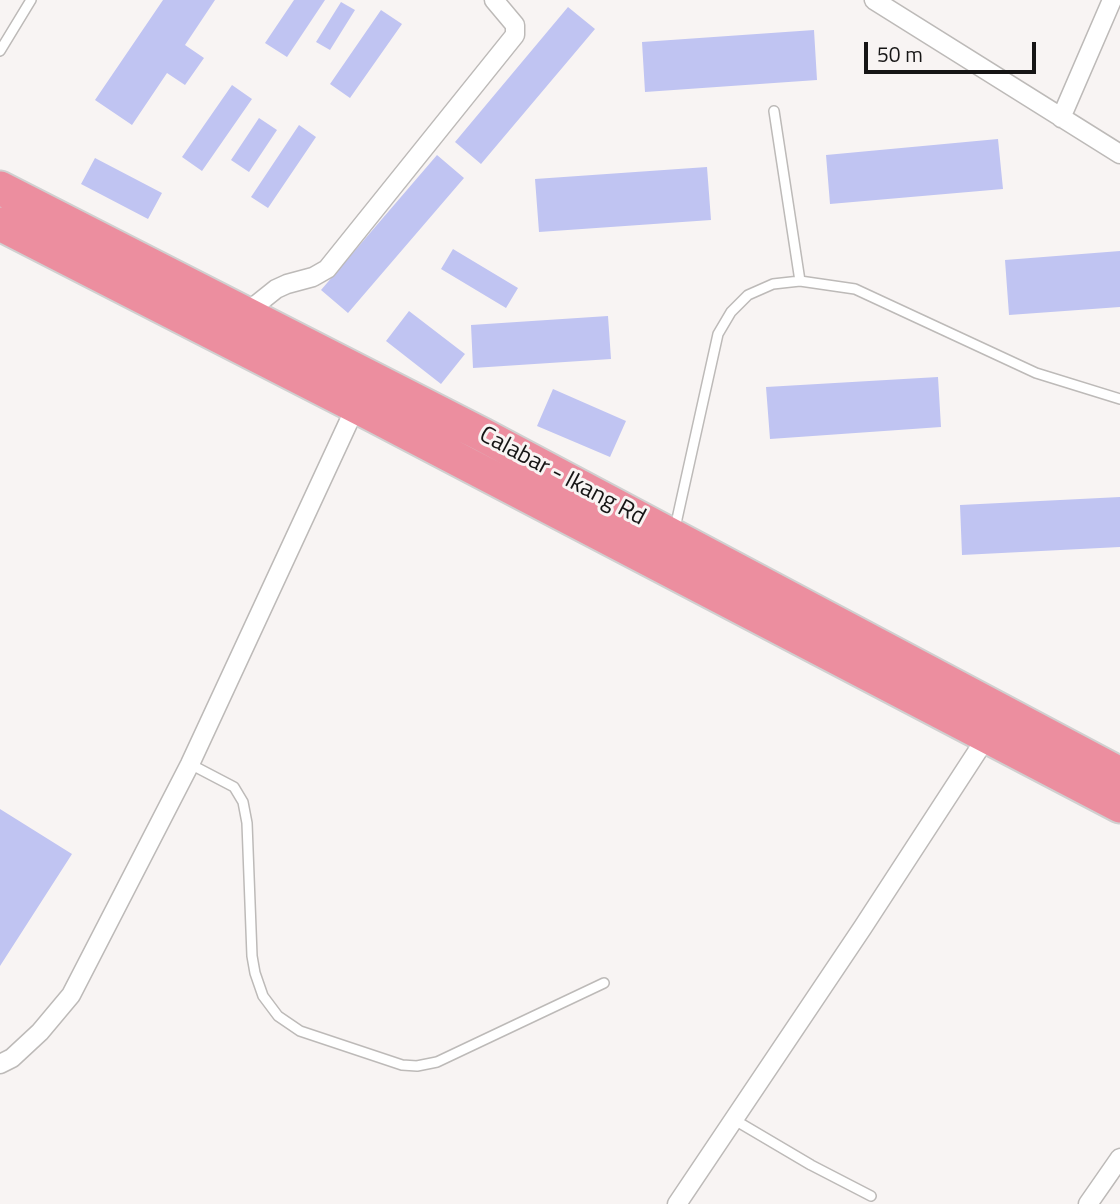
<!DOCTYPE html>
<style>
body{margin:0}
#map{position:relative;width:1120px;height:1204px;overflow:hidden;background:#f8f4f3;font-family:"Titillium Web",sans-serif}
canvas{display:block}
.scale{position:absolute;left:864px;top:42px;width:172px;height:32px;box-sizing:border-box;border:4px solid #161515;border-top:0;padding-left:9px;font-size:21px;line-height:24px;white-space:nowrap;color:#161515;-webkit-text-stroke:5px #f8f4f3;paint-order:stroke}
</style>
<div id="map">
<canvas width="1120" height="1204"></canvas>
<div class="scale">50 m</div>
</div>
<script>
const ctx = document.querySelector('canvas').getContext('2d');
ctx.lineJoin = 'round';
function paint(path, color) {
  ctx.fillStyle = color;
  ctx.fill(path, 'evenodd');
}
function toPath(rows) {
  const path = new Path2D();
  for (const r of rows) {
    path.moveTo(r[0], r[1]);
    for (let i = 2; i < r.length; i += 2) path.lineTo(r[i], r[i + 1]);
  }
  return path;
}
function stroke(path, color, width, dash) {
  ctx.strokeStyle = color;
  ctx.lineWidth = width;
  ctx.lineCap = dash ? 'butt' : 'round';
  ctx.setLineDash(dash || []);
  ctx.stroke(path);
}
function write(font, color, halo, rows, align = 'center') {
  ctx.font = font + ' "Titillium Web",sans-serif';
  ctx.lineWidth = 6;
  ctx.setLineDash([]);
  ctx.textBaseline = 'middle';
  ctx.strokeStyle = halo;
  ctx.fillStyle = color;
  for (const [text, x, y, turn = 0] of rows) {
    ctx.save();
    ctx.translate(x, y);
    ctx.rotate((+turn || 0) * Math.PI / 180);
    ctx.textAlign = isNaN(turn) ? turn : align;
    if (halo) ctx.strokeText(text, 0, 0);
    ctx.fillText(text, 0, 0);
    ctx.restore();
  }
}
const building = toPath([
 [163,0,215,0,185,45,204,58,185,85,167,73,132,125,95,100],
 [294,0,325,0,287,57,265,43],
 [341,2,355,10,330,50,316,42],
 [568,7,595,29,481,164,455,142],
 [381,10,402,24,350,98,330,84],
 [814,30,817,80,645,92,642,42],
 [232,85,252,99,202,171,182,157],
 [259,118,277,130,249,172,231,160],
 [299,125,316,137,268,208,251,197],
 [998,139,1003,189,830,204,826,155],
 [437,155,464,178,348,313,321,290],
 [95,158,162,193,148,219,81,184],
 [707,167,711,220,539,232,535,179],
 [453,249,518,288,506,308,441,269],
 [1120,251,1120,307,1009,315,1005,260],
 [409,311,465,354,441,384,386,341],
 [608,316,611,359,473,368,471,325],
 [938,377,941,427,770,439,766,387],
 [553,389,626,421,610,457,537,426],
 [1120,497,1120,547,962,555,960,505],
 [0,809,72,854,0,966]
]);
const lane = toPath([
 [0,51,31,0],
 [774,111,800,281],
 [675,528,718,334,731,312,748,295,773,284,800,281,855,289,1036,373,1120,399],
 [190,764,234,787,243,802,247,823,252,956,255,973,263,996,278,1016,300,1031,402,1065,417,1066,437,1062,604,983],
 [733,1119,811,1165,871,1196]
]);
const street = toPath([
 [874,0,1120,154],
 [1061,118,1112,0],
 [246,313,276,289,287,284,313,277,327,269,515,35,515,25,494,0],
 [0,1064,12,1058,40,1032,71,995,190,764,356,406],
 [677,1204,863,927,988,735],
 [1088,1204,1120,1158]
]);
const highway = toPath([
 [0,188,483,435,1120,774],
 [0,224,373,415,1120,806]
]);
const streetNames = [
 ["Calabar - Ikang Rd",562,477,28]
];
paint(building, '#c0c4f2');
stroke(lane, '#bdbab8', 12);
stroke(street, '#bdbab8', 21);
stroke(highway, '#d0d0d0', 37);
stroke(lane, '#fff', 9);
stroke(street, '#fff', 18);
stroke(highway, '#ec8e9f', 33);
write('24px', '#161515', '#f8f4f3', streetNames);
</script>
